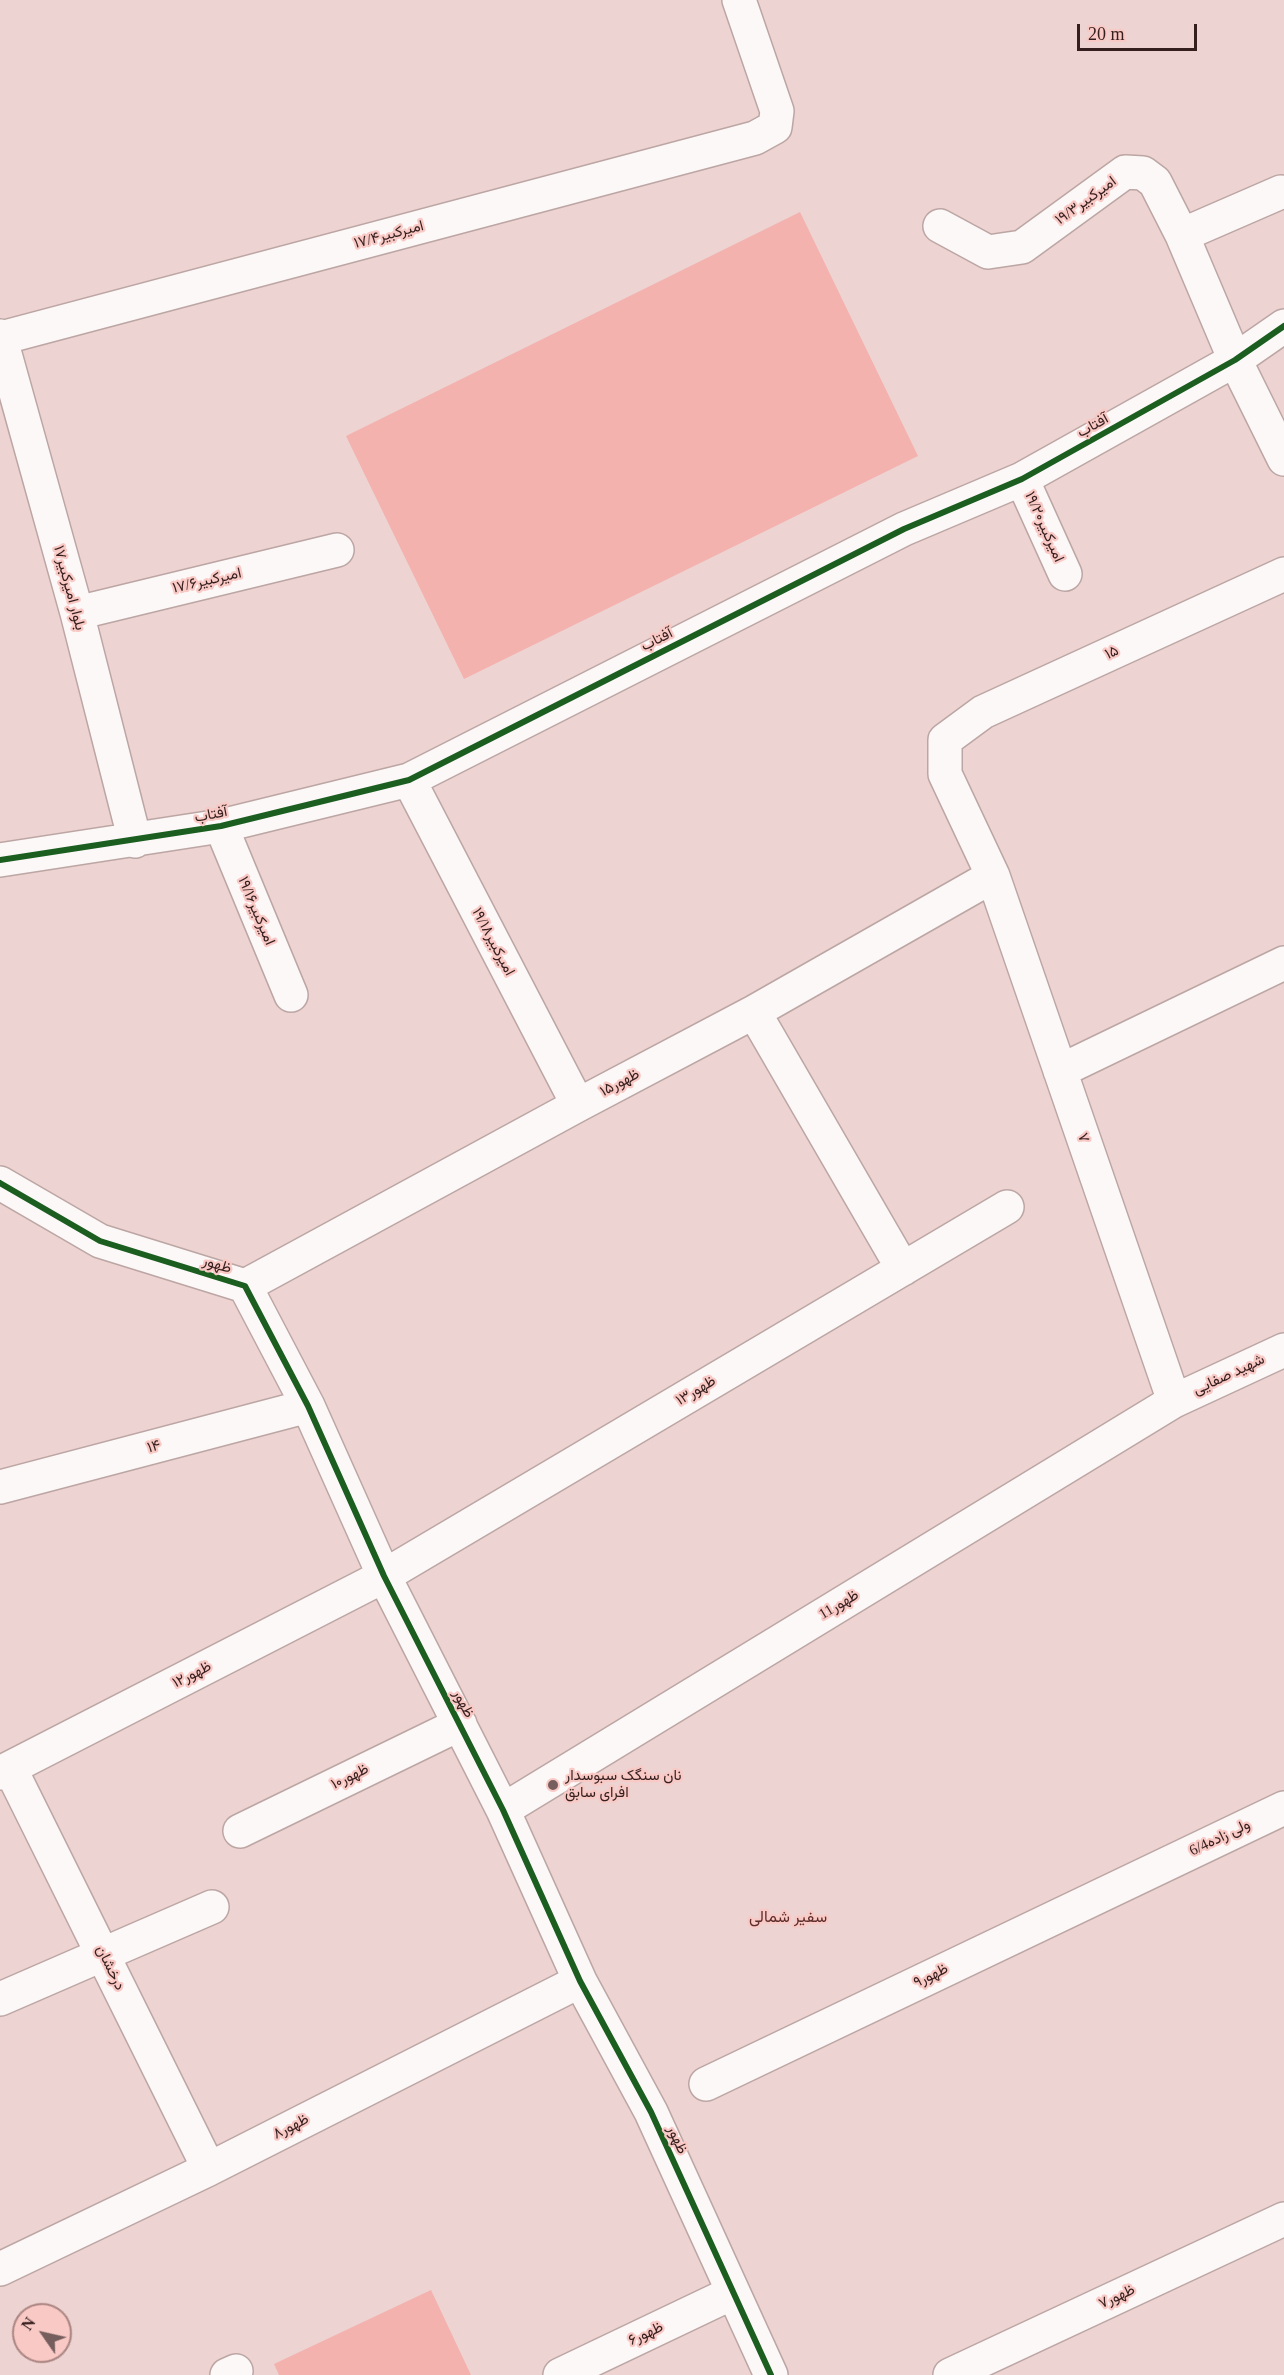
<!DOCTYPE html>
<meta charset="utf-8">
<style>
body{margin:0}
#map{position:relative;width:1284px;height:2375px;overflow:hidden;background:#edd3d1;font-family:"Times New Roman",serif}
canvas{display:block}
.north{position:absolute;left:12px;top:2303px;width:60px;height:60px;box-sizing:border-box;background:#f9c9c5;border:2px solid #ab8582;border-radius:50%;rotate:304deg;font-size:16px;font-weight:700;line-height:24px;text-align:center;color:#351f1e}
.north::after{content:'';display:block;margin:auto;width:21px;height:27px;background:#755e5d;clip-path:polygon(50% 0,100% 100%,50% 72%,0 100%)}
.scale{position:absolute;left:1077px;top:24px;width:120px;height:27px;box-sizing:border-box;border:3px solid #351f1e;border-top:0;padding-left:8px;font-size:18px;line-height:21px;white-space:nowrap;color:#351f1e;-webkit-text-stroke:4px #f9c9c5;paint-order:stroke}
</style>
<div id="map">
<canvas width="1284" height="2375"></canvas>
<div class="north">N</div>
<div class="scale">20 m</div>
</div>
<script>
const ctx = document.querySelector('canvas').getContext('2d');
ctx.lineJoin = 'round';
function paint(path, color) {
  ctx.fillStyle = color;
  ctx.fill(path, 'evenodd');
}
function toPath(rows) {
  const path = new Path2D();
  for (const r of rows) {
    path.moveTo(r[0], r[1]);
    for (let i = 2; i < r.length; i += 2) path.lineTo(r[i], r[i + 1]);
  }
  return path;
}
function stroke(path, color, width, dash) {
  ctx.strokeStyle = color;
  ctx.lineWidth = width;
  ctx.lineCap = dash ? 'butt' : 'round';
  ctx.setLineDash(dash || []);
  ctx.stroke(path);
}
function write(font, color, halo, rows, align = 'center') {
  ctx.font = font + ' "Times New Roman",Vazirmatn,serif';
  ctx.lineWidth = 4.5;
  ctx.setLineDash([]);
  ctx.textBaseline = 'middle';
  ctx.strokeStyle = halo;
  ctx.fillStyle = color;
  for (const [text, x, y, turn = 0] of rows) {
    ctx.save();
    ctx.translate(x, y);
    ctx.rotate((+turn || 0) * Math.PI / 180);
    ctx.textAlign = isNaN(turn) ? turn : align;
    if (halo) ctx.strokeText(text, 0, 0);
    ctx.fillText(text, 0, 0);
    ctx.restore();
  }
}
const green = toPath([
 [800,212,918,456,464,679,346,436],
 [431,2290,471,2375,279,2375,274,2364]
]);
const minor = toPath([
 [940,226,988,252,1022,247,1125,172,1143,173,1155,182,1182,235,1235,360,1284,459],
 [1182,235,1281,192],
 [0,336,77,613,135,841],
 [1,338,755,138,775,127,777,111,739,0],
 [1022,479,1065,574],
 [77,613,337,550],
 [409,780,578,1105],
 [221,826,291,995],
 [0,860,221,826,409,780,904,529,1022,479,1235,360,1284,326],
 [754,1012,903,1269],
 [1060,1071,1284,963],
 [0,1183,100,1241,245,1286,308,1406,384,1576,503,1810,580,1981,651,2112,771,2375],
 [245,1286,578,1105,754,1012,993,876],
 [1174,1401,993,876,945,774,945,740,983,712,1284,574],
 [0,1487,308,1406],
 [10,1768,209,2169],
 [0,1773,384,1576,1007,1207],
 [503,1810,1174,1401,1284,1350],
 [240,1831,460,1724],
 [0,1999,212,1907],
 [706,2084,1284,1808],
 [0,2269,209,2169,580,1981],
 [227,2375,236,2371],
 [560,2375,732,2293],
 [950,2375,1284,2219]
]);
const cycleway = toPath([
 [0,860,221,826,409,780,904,529,1022,479,1235,360,1284,326],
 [0,1183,100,1241,245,1286,308,1406,384,1576,503,1810,580,1981,651,2112,771,2375]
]);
const markers = [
 [553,1785,6,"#755e5d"]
];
const streetNames = [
 ["امیرکبیر۱۹/۳",1086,201,-36],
 ["امیرکبیر۱۷/۴",389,235,-15],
 ["آفتاب",1093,426,-29],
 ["امیرکبیر۱۹/۲۰",1044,527,66],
 ["امیرکبیر۱۷/۶",207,581,-13],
 ["بلوار امیرکبیر۱۷",69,588,75],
 ["آفتاب",657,640,-27],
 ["۱۵",1112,653,-25],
 ["آفتاب",211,815,-11],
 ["امیرکبیر۱۹/۱۶",256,911,67],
 ["امیرکبیر۱۹/۱۸",493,942,62],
 ["ظهور۱۵",620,1083,-28],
 ["۷",1083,1138,71],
 ["ظهور",217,1265,17],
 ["شهید صفایی",1229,1375,-25],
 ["ظهور۱۳",696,1391,-31],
 ["۱۴",154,1447,-15],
 ["11ظهور",839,1605,-31],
 ["ظهور۱۲",192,1675,-27],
 ["ظهور",463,1704,63],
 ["ظهور۱۰",350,1777,-26],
 ["6/4ولی زاده",1220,1838,-26],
 ["درخشان",110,1968,64],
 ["ظهور۹",931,1976,-26],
 ["ظهور۸",291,2127,-27],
 ["ظهور",677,2140,66],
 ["ظهور۷",1117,2297,-25],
 ["ظهور۶",646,2334,-25]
];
const poiNames = [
 ["نان سنگک سبوسدار",565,1776],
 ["افرای سابق",565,1793]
];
const neighbourhoodNames = [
 ["سفیر شمالی",788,1918]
];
paint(green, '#f3b2ae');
stroke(minor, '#bca6a4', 36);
stroke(minor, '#fcf8f8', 33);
stroke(cycleway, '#1b5e20', 6);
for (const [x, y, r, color] of markers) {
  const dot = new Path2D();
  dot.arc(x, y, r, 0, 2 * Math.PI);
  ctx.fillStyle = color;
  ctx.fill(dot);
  stroke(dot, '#f9c9c5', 2);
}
write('15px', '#351f1e', '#f9c9c5', streetNames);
write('15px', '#351f1e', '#f9c9c5', poiNames, 'left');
write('16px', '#5b2c2a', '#f9c9c5', neighbourhoodNames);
</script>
